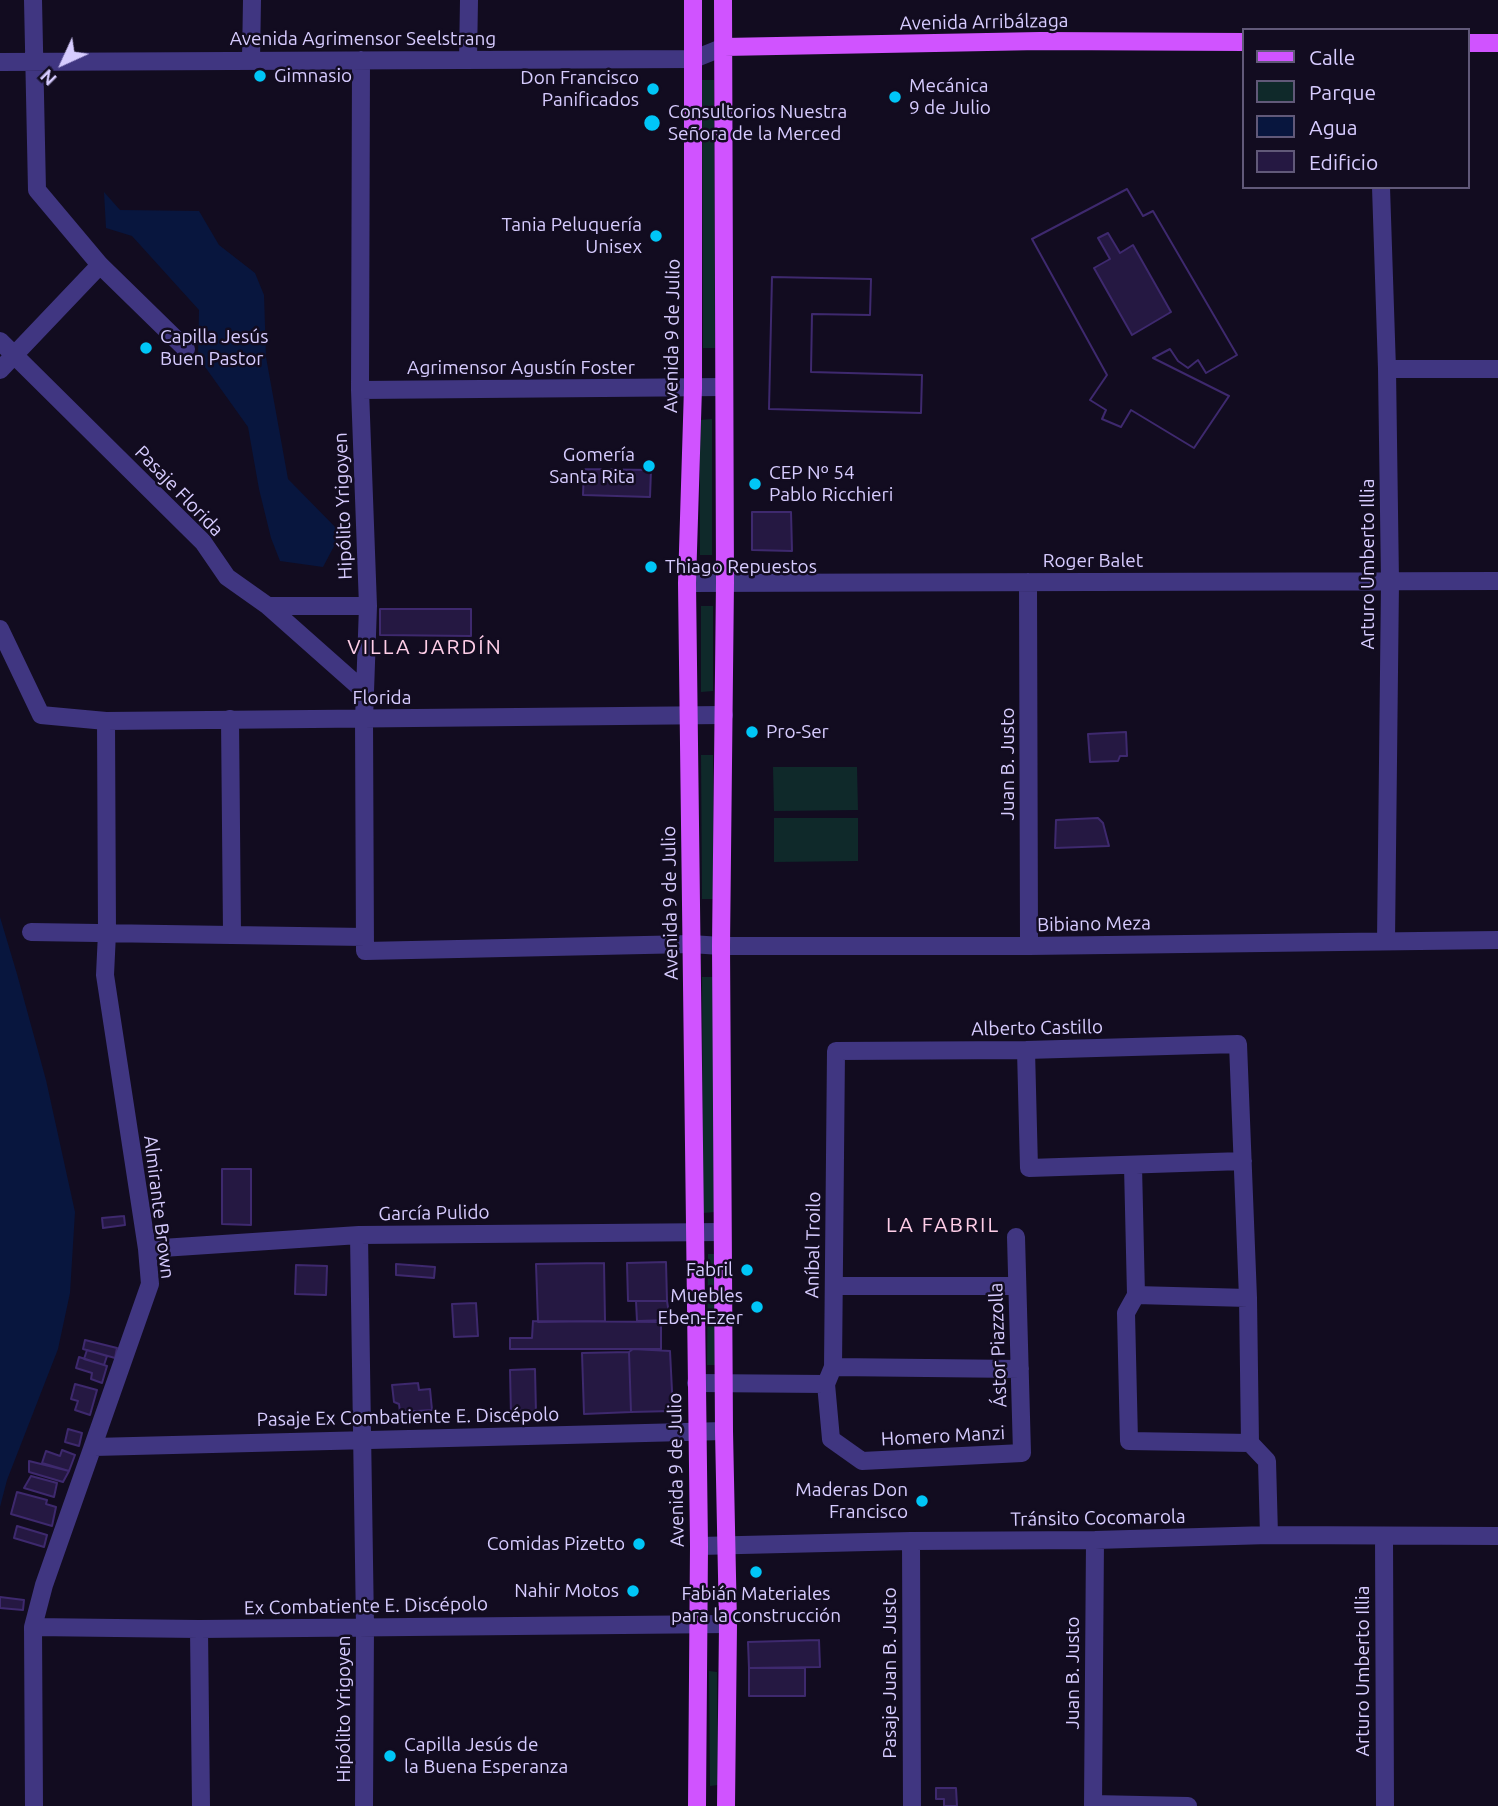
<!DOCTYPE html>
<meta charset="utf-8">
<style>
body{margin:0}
#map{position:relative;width:1498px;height:1806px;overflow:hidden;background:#120c20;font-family:Ubuntu,sans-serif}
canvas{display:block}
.legend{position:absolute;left:1242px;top:28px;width:228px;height:161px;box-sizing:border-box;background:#120c20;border:2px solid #615979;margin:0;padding:9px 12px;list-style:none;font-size:21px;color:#d7ccff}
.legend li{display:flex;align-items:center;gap:14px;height:35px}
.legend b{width:35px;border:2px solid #615979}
.north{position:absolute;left:28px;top:28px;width:70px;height:70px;-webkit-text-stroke:5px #120c20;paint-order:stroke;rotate:225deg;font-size:19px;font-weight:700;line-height:28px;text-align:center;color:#d7ccff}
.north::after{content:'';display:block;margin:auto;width:24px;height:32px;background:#d7ccff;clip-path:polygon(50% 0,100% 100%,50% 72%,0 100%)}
</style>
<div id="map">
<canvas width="1498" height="1806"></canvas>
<ul class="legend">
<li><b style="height:9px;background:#d053ff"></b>Calle</li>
<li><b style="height:19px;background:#0f292a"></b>Parque</li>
<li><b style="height:19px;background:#08163e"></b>Agua</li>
<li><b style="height:19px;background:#251842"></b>Edificio</li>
</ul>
<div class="north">N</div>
</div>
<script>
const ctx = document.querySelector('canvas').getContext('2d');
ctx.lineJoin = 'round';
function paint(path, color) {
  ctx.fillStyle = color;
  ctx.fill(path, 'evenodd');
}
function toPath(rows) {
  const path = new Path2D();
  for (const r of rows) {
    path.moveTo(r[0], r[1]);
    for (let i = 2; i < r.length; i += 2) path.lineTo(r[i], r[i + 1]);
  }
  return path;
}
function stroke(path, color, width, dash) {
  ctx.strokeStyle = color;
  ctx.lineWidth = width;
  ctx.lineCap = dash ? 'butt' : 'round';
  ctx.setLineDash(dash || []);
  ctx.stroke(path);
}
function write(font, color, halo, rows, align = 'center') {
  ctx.font = font + ' Ubuntu,sans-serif';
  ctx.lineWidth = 5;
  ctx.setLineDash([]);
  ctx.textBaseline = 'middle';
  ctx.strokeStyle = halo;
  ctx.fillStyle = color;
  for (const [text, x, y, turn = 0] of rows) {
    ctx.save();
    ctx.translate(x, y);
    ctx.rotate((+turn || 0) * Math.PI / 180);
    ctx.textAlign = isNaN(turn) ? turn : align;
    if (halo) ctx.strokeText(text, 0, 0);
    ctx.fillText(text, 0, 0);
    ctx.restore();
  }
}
const green = toPath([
 [702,80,714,80,715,348,703,348],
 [712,419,712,555,700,555,700,420],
 [701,606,713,606,713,691,701,692],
 [701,755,713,755,714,899,702,899],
 [773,767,857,767,858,810,774,811],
 [774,818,858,818,858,861,774,862],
 [702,977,714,977,715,1212,703,1213],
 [708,1254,716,1254,716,1365,707,1365],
 [709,1671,717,1672,718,1785,710,1786]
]);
const water = toPath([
 [104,192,120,210,199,211,219,245,255,273,264,295,266,357,288,479,341,533,323,567,280,561,271,538,259,489,248,427,198,357,199,310,132,236,106,228],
 [0,917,17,974,46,1080,75,1212,70,1293,58,1349,7,1480,0,1507]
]);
const building = toPath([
 [1127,189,1143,216,1153,211,1237,355,1206,373,1198,360,1188,368,1178,361,1170,349,1153,358,1229,396,1194,448,1131,410,1121,427,1102,419,1106,410,1090,400,1107,375,1032,239,1127,189],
 [1108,233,1120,253,1133,245,1171,312,1132,335,1094,268,1110,259,1098,238,1108,233],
 [1127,189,1143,216,1153,211,1237,355,1206,373,1198,360,1188,368,1178,361,1170,349,1153,358,1229,396,1194,448,1131,410,1121,427,1102,419,1106,410,1090,400,1107,375,1032,239,1127,189],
 [772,277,871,279,870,315,812,314,811,372,922,375,921,413,769,409,772,277],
 [772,277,871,279,870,315,812,314,811,372,922,375,921,413,769,409,772,277],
 [584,469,651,470,650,497,583,495,584,469],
 [752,512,791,512,792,551,752,550,752,512],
 [380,609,471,609,471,636,380,635,380,609],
 [1126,732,1127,756,1120,756,1118,761,1090,762,1088,734,1126,732],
 [1098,818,1103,823,1109,846,1055,848,1056,820,1098,818],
 [222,1169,251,1169,251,1225,222,1224,222,1169],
 [124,1216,125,1225,103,1228,102,1218,124,1216],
 [666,1262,667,1301,628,1301,627,1263,666,1262],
 [604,1263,605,1321,538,1322,536,1264,604,1263],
 [396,1264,435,1267,434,1278,396,1275,396,1264],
 [296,1265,327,1266,326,1295,295,1294,296,1265],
 [636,1301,667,1301,670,1320,637,1321,636,1301],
 [476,1303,478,1336,454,1337,452,1304,476,1303],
 [533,1321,661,1322,661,1349,510,1349,510,1338,532,1338,533,1321],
 [85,1340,117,1348,115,1358,83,1349,85,1340],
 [633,1349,670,1351,673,1411,631,1412,629,1352,633,1349],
 [87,1350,107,1356,104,1365,84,1359,87,1350],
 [629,1352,631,1412,584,1414,582,1353,629,1352],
 [79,1357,107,1366,102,1383,91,1379,92,1373,76,1368,79,1357],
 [535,1369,536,1414,511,1415,510,1370,535,1369],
 [418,1383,419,1390,430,1389,432,1410,400,1412,399,1404,394,1402,392,1385,418,1383],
 [75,1384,97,1390,90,1415,75,1410,78,1401,71,1399,75,1384],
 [68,1429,82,1433,79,1446,65,1442,68,1429],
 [62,1450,75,1455,69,1471,42,1463,46,1451,60,1456,62,1450],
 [29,1461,69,1471,63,1482,29,1472,29,1461],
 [31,1476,57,1483,54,1497,24,1488,31,1476],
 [17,1492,47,1500,46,1504,56,1507,52,1526,11,1514,17,1492],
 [17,1526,47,1535,44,1547,14,1538,17,1526],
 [0,1597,24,1600,23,1610,0,1608,0,1597],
 [819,1640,820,1667,749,1668,748,1642,819,1640],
 [749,1668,805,1668,805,1696,749,1696,749,1668],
 [936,1788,956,1788,957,1806,944,1806,944,1799,936,1799,936,1788]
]);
const minor = toPath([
 [33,0,37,190,100,265,186,349],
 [251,60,252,0],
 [361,60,360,390,368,606,364,720,365,951,691,944,721,946,1029,946,1498,940],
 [468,60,469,0],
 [0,62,694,59,724,47],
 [1381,187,1387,369,1390,582,1386,941],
 [0,341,203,542,227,577,268,606,365,692],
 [1387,369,1498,369],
 [0,370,100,265],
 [360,390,724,387],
 [1028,582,1029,946],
 [687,583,1498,581],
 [268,606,368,606],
 [0,629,41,715,106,721,724,715],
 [230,719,232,934],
 [31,932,365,937],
 [1026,1050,1029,1168,1243,1161],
 [1133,1166,1136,1295,1126,1313,1129,1441,1250,1443],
 [359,1235,365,1626,364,1806],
 [1016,1237,1022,1453,862,1461,831,1439,826,1384,833,1367,836,1051,1026,1050,1238,1044,1248,1298,1250,1443,1267,1461,1269,1535],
 [147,1249,359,1235,722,1232],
 [834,1286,1017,1286],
 [1136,1295,1248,1298],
 [833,1367,1020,1369],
 [696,1383,826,1384],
 [94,1447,724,1431],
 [1384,1536,1385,1806],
 [911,1541,912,1806],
 [699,1546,911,1541,1095,1540,1269,1535,1498,1536],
 [33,1627,199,1629,728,1624],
 [199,1629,201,1806],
 [1093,1804,1188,1806],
 [34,1806,33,1627,44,1585,150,1284,147,1249,105,975,107,933,106,721],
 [1093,1806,1095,1540]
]);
const major = toPath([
 [693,0,693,388,687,583,699,1546,697,1806],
 [723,0,725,582,721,946,724,1431,728,1624,726,1806],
 [1468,43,1498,43],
 [724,47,1040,41,1244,42]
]);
const markers = [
 [260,76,7,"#00c6f7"],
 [653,89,7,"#00c6f7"],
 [895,97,7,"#00c6f7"],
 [652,123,9,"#00c6f7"],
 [656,236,7,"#00c6f7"],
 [146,348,7,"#00c6f7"],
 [649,466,7,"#00c6f7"],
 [755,484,7,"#00c6f7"],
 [651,567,7,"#00c6f7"],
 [752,732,7,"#00c6f7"],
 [747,1270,7,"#00c6f7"],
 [757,1307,7,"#00c6f7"],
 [922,1501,7,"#00c6f7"],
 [639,1544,7,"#00c6f7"],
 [756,1572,7,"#00c6f7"],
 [633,1591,7,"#00c6f7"],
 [390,1756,7,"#00c6f7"]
];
const streetNames = [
 ["Avenida Arribálzaga",984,22,-1],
 ["Avenida Agrimensor Seelstrang",363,39],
 ["Avenida 9 de Julio",672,336,-89],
 ["Agrimensor Agustín Foster",521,368],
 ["Pasaje Florida",179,491,46],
 ["Hipólito Yrigoyen",343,506,-92],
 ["Roger Balet",1093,561],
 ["Arturo Umberto Illia",1368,564,-90],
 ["Florida",382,698],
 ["Juan B. Justo",1008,764,-90],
 ["Avenida 9 de Julio",670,903,-91],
 ["Bibiano Meza",1094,924,-1],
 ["Alberto Castillo",1037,1028,-1],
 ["Almirante Brown",159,1207,83],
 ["García Pulido",434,1213,-1],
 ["Aníbal Troilo",813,1245,-89],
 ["Ástor Piazzolla",998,1345,-92],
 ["Pasaje Ex Combatiente E. Discépolo",408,1417,-1],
 ["Homero Manzi",943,1436,-3],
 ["Avenida 9 de Julio",676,1470,-91],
 ["Tránsito Cocomarola",1098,1518,-1],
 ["Ex Combatiente E. Discépolo",366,1606,-1],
 ["Arturo Umberto Illia",1363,1671,-90],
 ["Pasaje Juan B. Justo",890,1673,-90],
 ["Juan B. Justo",1073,1673,-90],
 ["Hipólito Yrigoyen",344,1709,-90]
];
const poiNames = [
 ["Gimnasio",274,76],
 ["Don Francisco",639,78,"right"],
 ["Panificados",639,100,"right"],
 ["Mecánica",909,86],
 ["9 de Julio",909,108],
 ["Consultorios Nuestra",668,112],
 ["Señora de la Merced",668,134],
 ["Tania Peluquería",642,225,"right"],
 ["Unisex",642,247,"right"],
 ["Capilla Jesús",160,337],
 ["Buen Pastor",160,359],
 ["Gomería",635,455,"right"],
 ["Santa Rita",635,477,"right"],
 ["CEP Nº 54",769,473],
 ["Pablo Ricchieri",769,495],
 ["Thiago Repuestos",665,567],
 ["Pro-Ser",766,732],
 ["Fabril",733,1270,"right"],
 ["Muebles",743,1296,"right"],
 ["Eben-Ezer",743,1318,"right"],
 ["Maderas Don",908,1490,"right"],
 ["Francisco",908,1512,"right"],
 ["Comidas Pizetto",625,1544,"right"],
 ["Nahir Motos",619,1591,"right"],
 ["Fabián Materiales",756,1594,"center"],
 ["para la construcción",756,1616,"center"],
 ["Capilla Jesús de",404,1745],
 ["la Buena Esperanza",404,1767]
];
const neighbourhoodNames = [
 ["VILLA JARDÍN",425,647],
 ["LA FABRIL",943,1225]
];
paint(green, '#0f292a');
paint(water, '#08163e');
paint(building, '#251842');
stroke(building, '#3e296e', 2);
stroke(minor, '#403681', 18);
stroke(major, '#d053ff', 18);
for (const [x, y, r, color] of markers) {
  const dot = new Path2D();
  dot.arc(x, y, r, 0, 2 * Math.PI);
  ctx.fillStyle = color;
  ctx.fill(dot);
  stroke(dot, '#120c20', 2.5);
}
write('19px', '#d7ccff', '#120c20', streetNames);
write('19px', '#d7ccff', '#120c20', poiNames, 'left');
ctx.letterSpacing = '2px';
write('21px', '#ffcee8', '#120c20', neighbourhoodNames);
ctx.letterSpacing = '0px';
</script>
